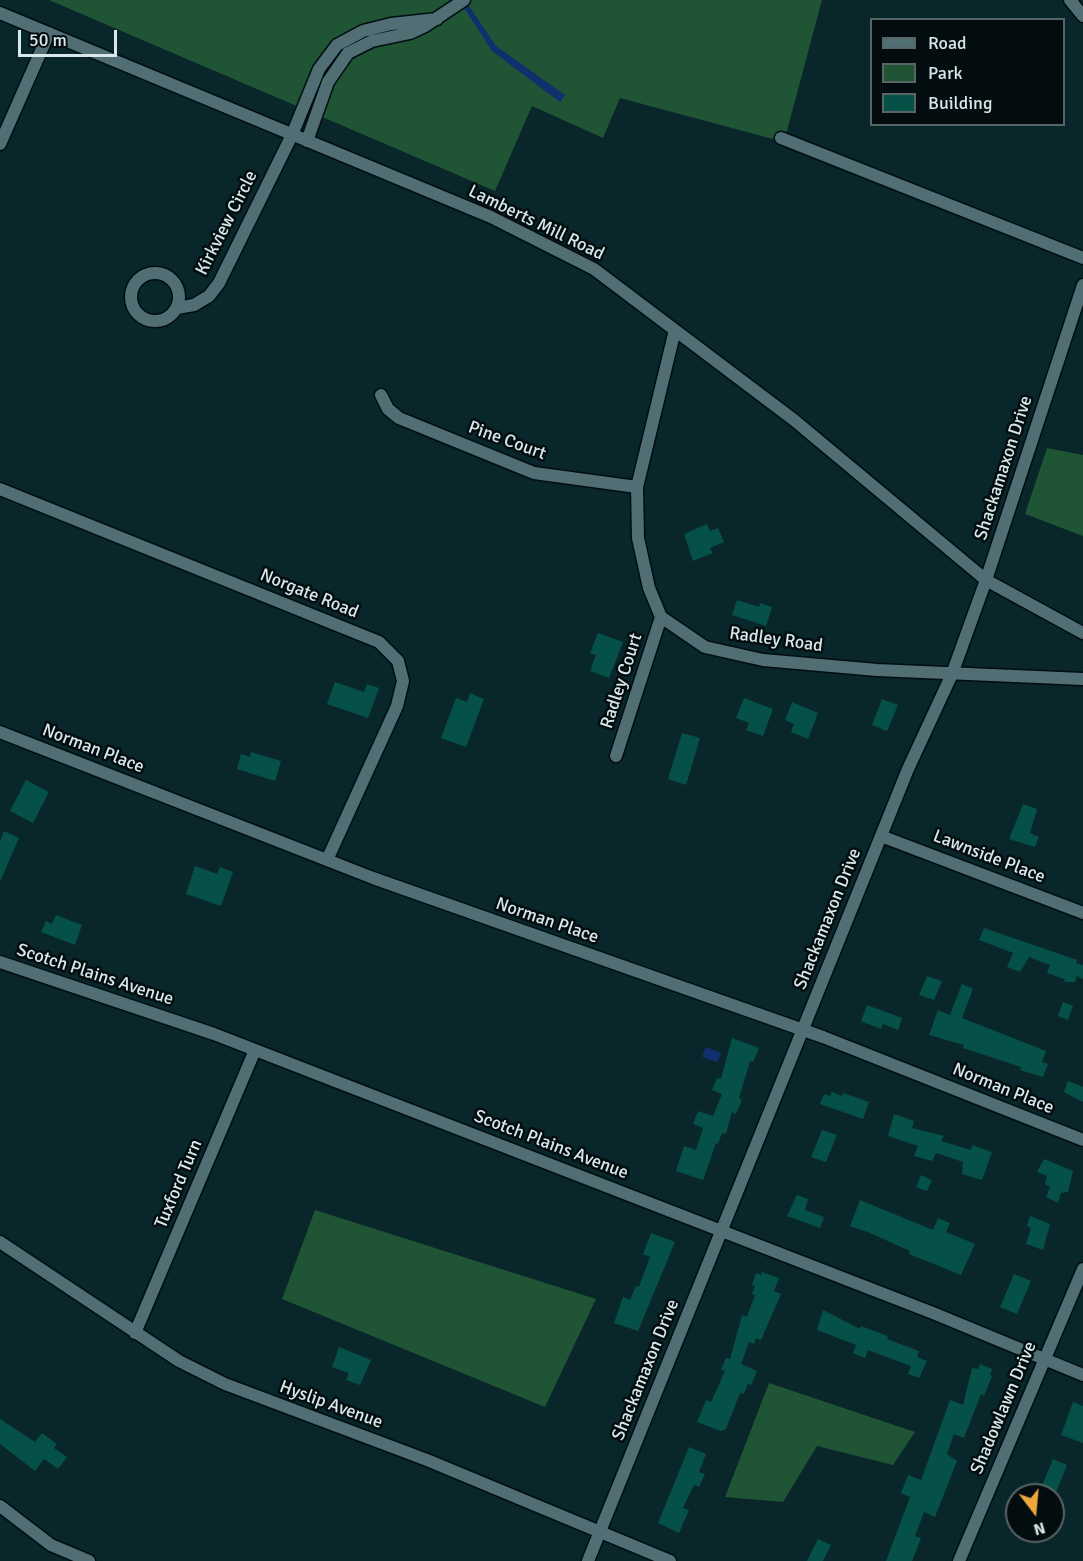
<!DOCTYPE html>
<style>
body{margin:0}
#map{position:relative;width:1083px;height:1561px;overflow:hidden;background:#09262b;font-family:Signika,sans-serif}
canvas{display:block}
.legend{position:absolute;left:870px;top:18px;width:195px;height:108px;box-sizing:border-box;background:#030d0f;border:2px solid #586567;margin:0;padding:8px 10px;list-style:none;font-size:18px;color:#d8e8ea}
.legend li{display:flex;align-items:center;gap:12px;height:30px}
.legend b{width:30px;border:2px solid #586567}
.north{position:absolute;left:1005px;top:1483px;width:60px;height:60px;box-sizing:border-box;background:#030d0f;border:2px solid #586567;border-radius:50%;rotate:164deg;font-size:16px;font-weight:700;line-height:24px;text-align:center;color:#d8e8ea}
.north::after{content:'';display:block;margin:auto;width:21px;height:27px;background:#eea73d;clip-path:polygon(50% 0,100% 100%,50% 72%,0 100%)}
.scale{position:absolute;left:18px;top:30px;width:99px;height:27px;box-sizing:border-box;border:3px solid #d8e8ea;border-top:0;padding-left:8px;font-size:18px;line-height:21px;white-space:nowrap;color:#d8e8ea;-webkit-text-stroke:4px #030d0f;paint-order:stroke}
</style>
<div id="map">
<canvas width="1083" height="1561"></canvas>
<ul class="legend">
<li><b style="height:8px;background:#506e73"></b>Road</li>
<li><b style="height:16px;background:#1f5434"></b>Park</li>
<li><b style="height:16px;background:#055148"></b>Building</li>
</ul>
<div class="north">N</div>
<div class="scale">50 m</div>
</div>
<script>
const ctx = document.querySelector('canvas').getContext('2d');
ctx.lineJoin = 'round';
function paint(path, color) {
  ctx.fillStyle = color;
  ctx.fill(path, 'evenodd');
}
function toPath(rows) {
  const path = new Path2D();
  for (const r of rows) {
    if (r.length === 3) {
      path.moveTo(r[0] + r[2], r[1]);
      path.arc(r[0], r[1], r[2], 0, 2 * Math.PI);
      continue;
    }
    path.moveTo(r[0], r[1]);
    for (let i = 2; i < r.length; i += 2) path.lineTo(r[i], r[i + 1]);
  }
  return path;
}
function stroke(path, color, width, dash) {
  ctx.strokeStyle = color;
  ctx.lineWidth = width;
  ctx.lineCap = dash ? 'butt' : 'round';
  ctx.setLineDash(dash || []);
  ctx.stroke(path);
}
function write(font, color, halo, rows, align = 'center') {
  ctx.font = font + ' Signika,sans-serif';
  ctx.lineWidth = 5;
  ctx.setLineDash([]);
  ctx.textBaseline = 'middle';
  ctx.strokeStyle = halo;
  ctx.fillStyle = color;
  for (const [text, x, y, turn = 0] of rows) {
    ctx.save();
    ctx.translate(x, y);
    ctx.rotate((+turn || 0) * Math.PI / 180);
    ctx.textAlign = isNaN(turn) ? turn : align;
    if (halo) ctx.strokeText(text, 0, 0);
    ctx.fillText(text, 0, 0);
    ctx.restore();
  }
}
const green = toPath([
 [49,0,822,0,784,142,620,98,603,138,532,106,495,191],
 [1047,448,1083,455,1083,536,1025,514],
 [315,1210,596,1299,545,1407,282,1299],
 [769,1383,915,1432,893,1465,817,1446,783,1502,725,1497]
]);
const water = toPath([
 [459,0,465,0,496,46,565,95,560,102,492,51],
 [706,1047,721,1053,717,1062,702,1057]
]);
const building = toPath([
 [707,524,710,531,718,528,724,542,710,548,713,553,693,561,684,534],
 [737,600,759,607,760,603,772,607,766,626,732,615],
 [598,633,623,642,609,678,590,671,596,655,590,653],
 [335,682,364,692,367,684,379,688,368,718,327,704],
 [470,693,484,699,466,747,441,738,456,698,467,702],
 [744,698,773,709,763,736,746,730,749,723,736,718],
 [882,699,898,705,887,731,872,725],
 [792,702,818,713,808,739,791,732,794,724,785,720],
 [682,733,700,738,686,785,668,779],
 [251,752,281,761,275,781,237,769,241,754,250,757],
 [26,780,49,792,33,823,10,811],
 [1023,804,1037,809,1030,833,1039,837,1035,847,1009,839],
 [4,831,19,838,0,882,0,841],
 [195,866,217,874,220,867,233,872,221,906,186,894],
 [56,915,82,925,75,945,41,932,46,921,52,924],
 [984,928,1077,960,1076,963,1083,965,1083,979,1077,976,1075,982,1065,982,1064,979,1047,973,1050,965,1029,957,1020,972,1007,967,1013,953,979,940],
 [927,976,942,981,934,1000,919,995],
 [962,984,973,989,962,1018,1046,1051,1042,1062,1048,1064,1043,1077,1020,1070,1021,1067,963,1048,964,1045,929,1035,938,1010,950,1015],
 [1063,1002,1073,1006,1068,1020,1058,1016],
 [867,1005,902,1018,898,1030,883,1024,881,1029,861,1021],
 [732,1038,759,1048,753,1062,750,1061,739,1098,742,1100,736,1114,732,1112,726,1134,722,1133,718,1144,716,1143,703,1180,676,1171,684,1146,696,1150,703,1128,693,1124,698,1111,713,1116,722,1094,712,1090,717,1078,721,1079],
 [1068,1081,1083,1087,1083,1102,1064,1092],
 [832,1092,842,1096,843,1093,869,1102,863,1119,820,1104,824,1094,830,1096],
 [894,1114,914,1121,912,1128,944,1136,941,1141,971,1150,972,1145,992,1152,982,1180,962,1174,963,1162,936,1153,932,1161,914,1156,918,1146,888,1136],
 [822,1130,837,1135,826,1162,811,1157],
 [1044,1159,1073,1171,1068,1192,1061,1193,1058,1203,1046,1197,1050,1187,1045,1184,1047,1176,1037,1172],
 [921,1175,932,1180,927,1191,916,1187],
 [797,1195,808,1199,805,1210,824,1217,820,1228,787,1216],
 [860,1200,933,1230,938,1218,950,1223,946,1232,975,1244,961,1275,909,1254,910,1251,870,1233,850,1226],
 [1030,1216,1050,1224,1043,1250,1026,1244,1031,1228,1027,1226],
 [651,1233,675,1242,638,1331,614,1323,623,1297,630,1300,636,1286,639,1287,650,1257,643,1254],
 [762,1272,779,1278,774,1291,781,1294,761,1340,756,1338,754,1344,749,1342,741,1364,757,1371,751,1385,748,1384,744,1394,740,1393,726,1429,721,1431,697,1422,706,1400,711,1402,725,1371,721,1370,726,1358,730,1359,742,1315,747,1317,755,1295,752,1294,755,1286,752,1285,756,1273,761,1275],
 [1014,1274,1031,1281,1017,1314,1000,1307],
 [823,1310,860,1329,861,1326,888,1336,887,1339,919,1351,917,1357,927,1361,919,1378,908,1374,911,1366,868,1350,865,1358,853,1353,856,1345,817,1330],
 [339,1347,371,1360,360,1385,346,1380,349,1373,332,1367],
 [980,1364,992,1369,990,1375,992,1376,984,1396,981,1394,964,1438,954,1434,947,1454,957,1461,935,1517,924,1512,915,1536,921,1538,912,1561,886,1561,910,1497,901,1493,908,1475,921,1480,950,1400,963,1405,972,1368,978,1369],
 [1073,1402,1083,1406,1083,1443,1061,1435],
 [0,1419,35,1442,42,1433,57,1444,54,1448,67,1457,58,1469,44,1459,35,1471,0,1444],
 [689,1447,706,1454,699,1472,705,1474,699,1487,694,1485,683,1508,689,1510,679,1533,658,1523],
 [1053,1459,1067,1465,1055,1495,1045,1495,1039,1493],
 [818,1539,831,1545,823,1561,807,1561]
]);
const street = toPath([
 [1070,0,1083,16],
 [0,13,491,217,594,269,794,420,986,580,1083,633],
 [781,138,1083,258],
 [307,141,328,82,348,53,372,41,410,33,425,26,464,0],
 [0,144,49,33],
 [155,297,24],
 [177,308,194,305,209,296,219,283,292,135,319,69,337,45,363,31,391,24,437,19],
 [675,330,637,487,638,538,649,588,661,617,705,647,763,660,877,670,1083,679],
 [381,395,388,409,399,418,534,473,637,487],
 [0,489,379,642,398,661,403,681,397,706,327,860],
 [0,732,373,878,823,1037,1083,1140],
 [616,756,661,617],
 [881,836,1083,913],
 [0,962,214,1034,933,1313,1083,1375],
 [0,1242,179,1361,225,1384,427,1460,670,1561],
 [135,1333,255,1050],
 [0,1506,51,1545,89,1561],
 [588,1561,908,769,952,674,986,580,1083,285],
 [959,1561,1083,1269]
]);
const streetNames = [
 ["Kirkview Circle",227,223,-63],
 ["Lamberts Mill Road",536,223,26],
 ["Pine Court",507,441,20],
 ["Shackamaxon Drive",1004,468,-72],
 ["Norgate Road",309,594,22],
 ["Radley Road",776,640,8],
 ["Radley Court",622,681,-72],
 ["Norman Place",93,749,21],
 ["Lawnside Place",989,857,21],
 ["Shackamaxon Drive",828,919,-68],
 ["Norman Place",547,921,19],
 ["Scotch Plains Avenue",95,975,18],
 ["Norman Place",1003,1089,22],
 ["Scotch Plains Avenue",551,1145,21],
 ["Tuxford Turn",179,1184,-67],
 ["Shackamaxon Drive",646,1370,-68],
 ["Hyslip Avenue",331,1405,20],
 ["Shadowlawn Drive",1004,1408,-67]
];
paint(green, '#1f5434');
paint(water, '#102f6d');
paint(building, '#055148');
stroke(street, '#000e12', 15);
stroke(street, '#506e73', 12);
write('18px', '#d8e8ea', '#030d0f', streetNames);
</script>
